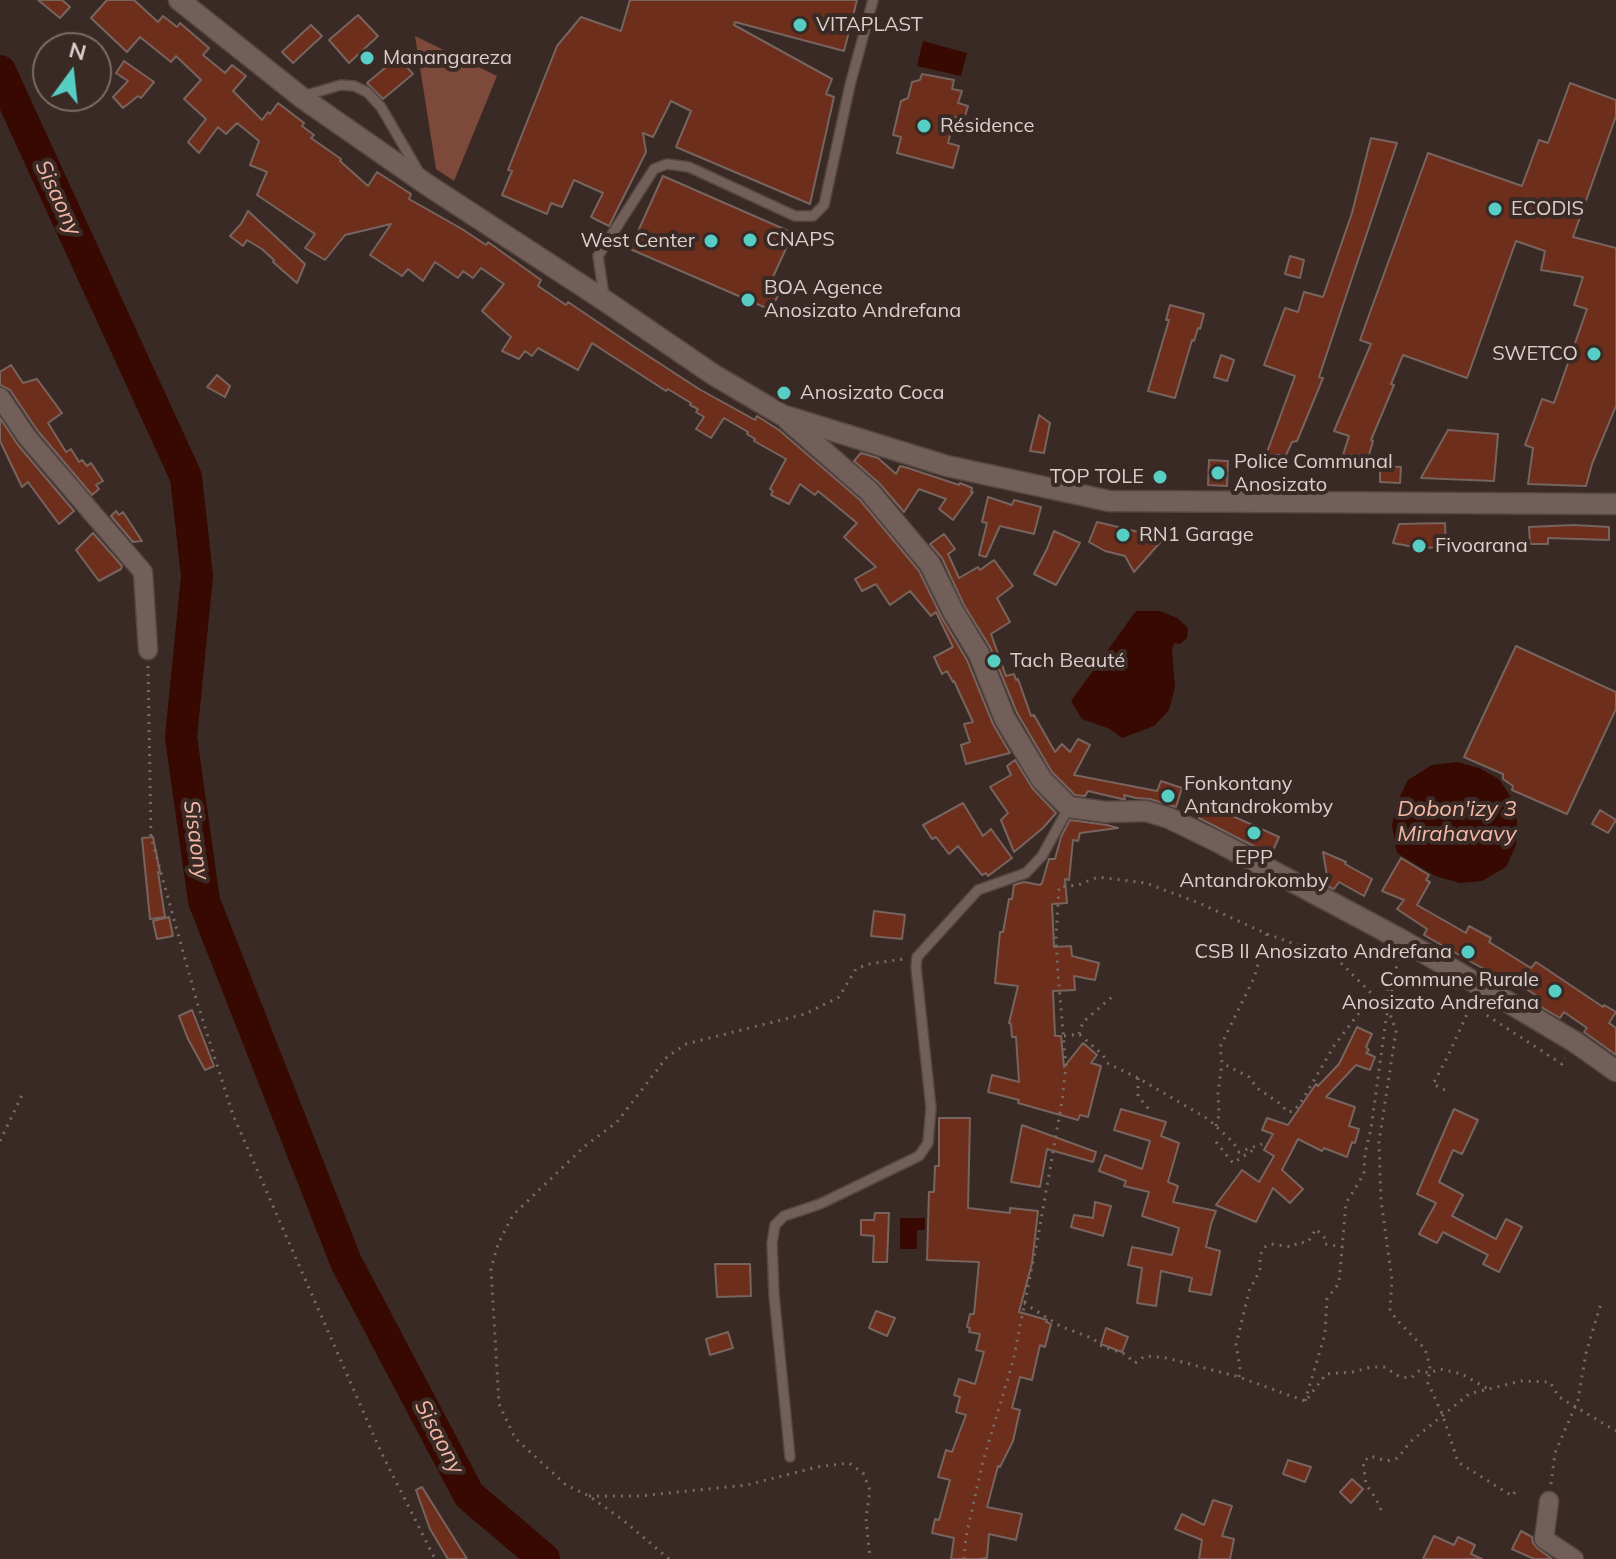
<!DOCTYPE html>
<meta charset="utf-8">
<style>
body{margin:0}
#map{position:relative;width:1616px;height:1559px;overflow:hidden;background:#3a2a25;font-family:Mulish,sans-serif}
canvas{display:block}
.north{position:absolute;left:32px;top:32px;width:80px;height:80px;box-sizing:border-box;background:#3a2a25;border:2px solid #7a6c68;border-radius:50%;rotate:15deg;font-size:22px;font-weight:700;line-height:32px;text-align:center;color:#dacfcc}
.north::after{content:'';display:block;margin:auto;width:28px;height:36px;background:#56cec3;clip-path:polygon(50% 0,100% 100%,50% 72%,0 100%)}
</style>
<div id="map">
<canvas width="1616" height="1559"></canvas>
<div class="north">N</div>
</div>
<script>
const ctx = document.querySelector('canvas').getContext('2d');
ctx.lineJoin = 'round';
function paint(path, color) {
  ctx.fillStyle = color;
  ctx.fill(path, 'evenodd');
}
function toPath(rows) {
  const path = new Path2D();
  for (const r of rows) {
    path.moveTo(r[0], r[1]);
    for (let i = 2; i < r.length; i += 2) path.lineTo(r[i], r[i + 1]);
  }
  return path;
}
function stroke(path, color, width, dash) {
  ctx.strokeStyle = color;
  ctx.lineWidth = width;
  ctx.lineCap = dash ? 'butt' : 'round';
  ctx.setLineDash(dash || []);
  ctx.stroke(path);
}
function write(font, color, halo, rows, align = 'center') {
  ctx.font = font + ' Mulish,sans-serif';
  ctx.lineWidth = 8;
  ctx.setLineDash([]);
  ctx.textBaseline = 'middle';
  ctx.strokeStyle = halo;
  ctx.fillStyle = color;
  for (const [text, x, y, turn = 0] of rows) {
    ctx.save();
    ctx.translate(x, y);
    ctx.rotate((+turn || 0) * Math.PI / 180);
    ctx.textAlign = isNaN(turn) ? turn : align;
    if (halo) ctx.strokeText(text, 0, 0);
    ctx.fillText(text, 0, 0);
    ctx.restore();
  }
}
const green = toPath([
 [415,36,497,76,454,181,436,169]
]);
const water = toPath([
 [923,41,967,53,961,76,917,66],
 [1136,611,1160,611,1177,618,1188,628,1187,638,1180,644,1174,643,1172,651,1175,687,1169,710,1154,726,1122,738,1110,729,1082,719,1071,701],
 [1457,762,1479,768,1499,779,1512,799,1517,821,1516,845,1506,867,1482,881,1460,883,1435,876,1397,853,1392,825,1399,798,1408,780,1432,765],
 [900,1218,925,1218,925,1230,917,1230,917,1249,900,1249]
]);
const river = toPath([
 [0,71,186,477,197,576,181,737,204,901,346,1262,469,1495,544,1559]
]);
const building = toPath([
 [38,0,62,0,70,7,60,18,38,0],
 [107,0,134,0,158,22,163,16,177,27,180,23,209,48,203,55,225,73,232,65,246,76,233,91,262,120,268,112,270,114,278,103,304,123,302,126,314,135,311,138,341,159,340,161,368,186,377,172,411,194,409,199,462,229,486,245,488,242,541,280,538,286,566,305,568,302,636,348,699,389,755,420,757,416,779,430,860,500,919,571,942,618,967,660,993,724,1010,753,966,764,961,745,970,742,964,724,973,722,954,681,953,682,947,671,942,674,934,657,953,647,936,612,931,616,910,591,890,605,876,584,862,591,855,579,876,567,844,537,857,523,818,491,815,495,800,484,789,504,771,495,773,491,770,489,786,459,754,441,755,439,747,434,748,432,724,418,711,438,696,429,704,417,696,412,698,409,690,405,691,403,668,389,666,391,592,343,578,370,538,348,532,356,525,351,519,359,502,351,511,337,482,311,504,284,481,268,473,278,463,271,458,278,435,262,423,281,408,269,402,276,370,255,391,224,345,235,325,260,305,248,315,234,257,195,267,172,250,165,259,141,237,123,226,134,218,127,199,153,188,142,206,119,184,99,201,80,176,56,171,62,140,37,127,52,91,18,107,0],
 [630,0,857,0,844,51,735,22,734,25,832,79,826,94,834,97,810,204,676,147,691,111,671,101,653,137,643,133,646,152,609,226,591,217,603,193,574,180,562,207,551,203,547,214,502,195,512,171,508,170,557,46,581,17,621,31,630,0],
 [358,15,378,36,349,63,329,40,358,15],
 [311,25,322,36,293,63,282,52,311,25],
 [398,57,413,74,383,99,367,83,398,57],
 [124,61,154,82,141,98,138,96,123,108,113,97,128,81,116,73,124,61],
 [922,74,954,80,952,89,962,91,958,103,968,106,964,119,955,117,948,143,959,146,953,168,897,153,901,137,893,135,901,101,908,98,912,82,920,80,922,74],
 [1570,83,1616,100,1616,116,1573,237,1616,248,1616,406,1592,464,1586,486,1528,484,1533,448,1525,445,1542,399,1554,403,1587,309,1574,305,1583,277,1541,270,1545,251,1516,241,1467,378,1403,355,1391,384,1394,385,1371,440,1373,441,1369,455,1343,455,1349,436,1334,431,1371,344,1360,340,1428,153,1522,186,1539,140,1548,143,1570,83],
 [1371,138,1397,143,1319,377,1323,378,1297,441,1292,442,1286,455,1266,455,1295,376,1264,365,1285,308,1298,312,1304,292,1323,297,1352,213,1371,138],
 [663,176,793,233,768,288,779,293,771,310,630,249,663,176],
 [248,211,305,264,297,283,273,262,274,260,262,249,247,240,243,246,230,236,241,224,248,211],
 [1290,256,1304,260,1300,278,1285,274,1290,256],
 [1170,305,1204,314,1200,329,1198,328,1194,341,1192,340,1175,398,1148,391,1169,320,1166,320,1170,305],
 [1221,355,1234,360,1227,381,1214,377,1221,355],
 [11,365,23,383,37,379,62,413,48,423,66,452,71,449,79,462,82,460,87,466,91,463,103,481,96,485,99,489,92,495,37,430,10,390,0,385,0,372,11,365],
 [217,375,230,386,225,397,207,387,217,375],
 [1039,415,1050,423,1044,453,1030,451,1039,415],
 [0,418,18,445,74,511,59,524,28,482,22,487,0,441,0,418],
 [1448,430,1498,434,1494,481,1421,478,1448,430],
 [861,453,878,458,896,474,900,466,908,468,959,485,960,483,972,488,971,492,973,492,953,520,939,509,946,499,919,489,904,512,879,483,854,461,861,453],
 [1209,460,1228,461,1227,486,1208,485,1209,460],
 [1380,466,1401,467,1400,483,1380,482,1380,466],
 [988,497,1012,505,1014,500,1041,507,1034,534,1000,526,986,557,979,555,987,523,982,522,988,497],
 [116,511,119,515,123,512,142,541,133,542,111,516,116,511],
 [1097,522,1164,538,1134,572,1125,556,1105,551,1089,542,1097,522],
 [1445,523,1446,547,1419,548,1393,543,1399,524,1445,523],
 [1573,525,1609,527,1609,540,1548,538,1548,544,1530,544,1529,527,1573,525],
 [1054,531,1080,543,1056,585,1034,574,1047,549,1054,531],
 [93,533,122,566,121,569,99,581,76,550,93,533],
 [944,534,955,549,948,554,959,578,978,567,980,570,994,560,1013,586,997,598,1010,622,991,634,1006,676,1014,674,1016,680,1018,679,1031,716,1034,715,1055,752,1062,744,1070,752,1078,739,1090,745,1074,775,1157,791,1161,781,1182,788,1176,807,1150,799,1136,798,1124,795,1125,799,1122,799,1088,791,1085,796,1075,795,1052,772,1017,713,990,647,964,605,942,558,930,544,944,534],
 [1516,646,1616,692,1616,709,1567,814,1512,790,1513,786,1503,779,1503,774,1464,757,1516,646],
 [1015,760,1033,789,1056,813,1043,828,1014,852,1001,820,1008,813,990,787,1011,775,1007,766,1015,760],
 [963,803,983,836,991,829,1012,858,988,876,986,873,982,875,958,846,949,854,936,837,932,839,923,825,963,803],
 [1206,804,1279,837,1271,855,1199,818,1206,804],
 [1600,810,1616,820,1608,833,1592,824,1600,810],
 [1070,820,1107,825,1118,828,1080,833,1078,841,1073,840,1069,880,1065,879,1067,903,1052,904,1054,947,1071,946,1072,956,1099,963,1095,980,1074,976,1075,990,1053,991,1055,1036,1061,1036,1064,1067,1083,1043,1097,1055,1091,1063,1101,1066,1088,1117,1080,1115,1078,1120,1018,1103,1019,1100,988,1092,992,1075,1019,1082,1016,1037,1012,1037,1011,1024,1009,1023,1018,986,995,983,1000,932,1003,932,1009,899,1012,899,1014,885,1024,882,1040,885,1042,883,1049,859,1055,859,1061,837,1070,820],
 [153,837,160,872,158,872,165,917,150,919,142,838,153,837],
 [1323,852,1346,862,1345,864,1372,879,1364,896,1339,882,1334,889,1329,887,1323,852],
 [1401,858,1429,875,1426,880,1430,882,1417,905,1466,933,1469,926,1491,938,1489,942,1531,968,1536,962,1603,1007,1604,1005,1616,1012,1609,1023,1616,1028,1616,1055,1584,1032,1587,1028,1564,1012,1560,1018,1536,1004,1540,998,1508,977,1505,981,1424,935,1427,929,1397,909,1404,900,1382,891,1401,858],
 [874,911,905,915,902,939,871,936,874,911],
 [169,917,173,936,157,939,153,921,169,917],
 [192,1010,214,1066,205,1070,188,1039,179,1016,192,1010],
 [1357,1027,1372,1034,1366,1047,1369,1050,1366,1053,1375,1057,1370,1070,1356,1065,1326,1097,1355,1107,1349,1126,1359,1129,1355,1143,1352,1142,1347,1157,1324,1148,1322,1151,1298,1139,1282,1170,1303,1189,1290,1203,1273,1188,1256,1222,1216,1205,1242,1170,1259,1182,1274,1156,1264,1150,1273,1134,1262,1130,1267,1118,1288,1125,1316,1084,1318,1086,1339,1064,1357,1027],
 [1121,1109,1166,1122,1161,1136,1179,1143,1168,1182,1178,1186,1173,1202,1216,1211,1211,1224,1206,1247,1220,1251,1211,1295,1189,1291,1192,1278,1161,1271,1156,1306,1137,1303,1142,1268,1128,1265,1132,1247,1172,1255,1179,1228,1142,1216,1149,1192,1124,1186,1126,1181,1099,1171,1105,1155,1142,1169,1150,1141,1114,1130,1121,1109],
 [1454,1109,1478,1120,1462,1154,1453,1150,1439,1182,1463,1195,1452,1216,1496,1239,1506,1219,1522,1227,1499,1272,1483,1264,1488,1255,1443,1232,1437,1243,1419,1234,1436,1203,1417,1194,1454,1109],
 [939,1118,970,1118,968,1208,1010,1213,1010,1208,1038,1211,1032,1263,1019,1312,1047,1320,1046,1322,1051,1324,1045,1347,1040,1345,1032,1380,1020,1377,1012,1408,1020,1410,1013,1441,1000,1467,998,1466,987,1507,1022,1514,1016,1540,989,1534,987,1558,980,1559,951,1559,954,1538,932,1533,935,1519,939,1520,950,1480,938,1477,946,1450,952,1452,966,1415,956,1412,960,1397,954,1395,959,1379,975,1384,984,1352,976,1350,980,1334,969,1332,970,1328,967,1327,970,1314,974,1314,979,1262,927,1260,929,1192,934,1192,935,1166,939,1166,939,1118],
 [1022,1125,1096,1152,1093,1162,1047,1149,1040,1187,1011,1182,1022,1125],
 [1095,1202,1111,1206,1103,1236,1071,1227,1074,1215,1093,1218,1095,1202],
 [875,1213,889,1213,887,1262,873,1262,874,1236,861,1235,861,1220,874,1220,875,1213],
 [715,1264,750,1264,751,1296,717,1297,715,1264],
 [876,1311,895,1318,887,1336,869,1328,876,1311],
 [1106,1328,1128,1337,1122,1352,1101,1344,1106,1328],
 [728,1332,733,1348,710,1355,706,1339,728,1332],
 [1288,1460,1311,1467,1305,1482,1283,1474,1288,1460],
 [1352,1479,1363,1489,1351,1503,1340,1492,1352,1479],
 [422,1487,467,1559,448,1559,430,1529,416,1490,422,1487],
 [1213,1500,1232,1506,1222,1536,1234,1539,1230,1559,1199,1559,1202,1540,1175,1529,1182,1514,1204,1525,1213,1500],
 [1521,1531,1532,1537,1533,1543,1537,1548,1552,1559,1534,1559,1512,1549,1521,1531],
 [1434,1536,1454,1545,1458,1537,1475,1545,1471,1554,1482,1559,1423,1559,1434,1536]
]);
const path = toPath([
 [148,666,151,837,197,1002,233,1115,381,1452,435,1559],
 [1267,934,1254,978,1220,1047,1222,1063,1249,1077,1257,1088,1279,1103,1288,1112,1294,1111,1303,1099,1334,1046,1359,1013,1381,1003,1392,980],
 [1388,1008,1396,1031,1379,1142,1381,1200,1392,1280,1390,1309,1396,1319,1425,1349,1430,1366,1428,1383,1443,1416,1458,1462,1512,1496,1515,1492],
 [1079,1034,1083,1022,1113,996],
 [1064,1036,1079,1034,1103,1055,1107,1063,1138,1078,1208,1119,1233,1142,1239,1152,1262,1144],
 [1138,1078,1138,1096,1152,1113],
 [1445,1090,1433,1084,1448,1056,1471,1005,1562,1064,1565,1058],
 [1216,1126,1219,1115,1218,1093,1222,1063],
 [0,1141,24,1091],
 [1216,1142,1233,1163,1256,1148],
 [1024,1303,1060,1326,1094,1339,1099,1345,1125,1354,1135,1363,1145,1356,1167,1358,1239,1377,1305,1401],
 [1239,1377,1240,1366,1236,1345,1250,1287,1255,1281,1260,1269,1260,1257,1263,1248,1271,1244,1292,1247,1299,1242,1305,1243,1310,1239,1316,1229,1324,1237,1325,1244,1343,1247],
 [1308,1398,1326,1374,1353,1372,1371,1367,1384,1367,1400,1377,1411,1378,1419,1371,1430,1373,1440,1369,1462,1374,1488,1389],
 [1305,1401,1325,1334,1327,1299,1339,1283,1346,1203,1364,1174,1365,1153,1371,1129,1386,1019,1398,959],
 [1551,1484,1555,1453,1578,1400,1586,1353,1602,1300],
 [589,1496,639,1496,747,1485,817,1467,849,1463,863,1473,870,1490,866,1518,870,1559],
 [1381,1510,1376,1499,1366,1484,1363,1462,1370,1456,1387,1461,1398,1458,1410,1442,1469,1394,1521,1381,1550,1382,1559,1397,1616,1431],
 [669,1559,623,1520,589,1496,566,1485,515,1438,499,1404,491,1269,498,1244,513,1215,585,1146,617,1122,667,1057,686,1044,805,1014,839,997,856,969,868,964,904,959],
 [964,1559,966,1537,982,1465,1013,1361,1038,1237,1062,1101,1066,1066,1058,974,1056,938,1059,887,1078,885,1098,877,1146,883,1199,903,1267,934,1337,959,1381,1003]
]);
const lane = toPath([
 [303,96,341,85,354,86,367,92,381,107,420,174],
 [604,296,598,256,654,169,667,164,689,167,795,216,813,216,824,205,850,85,873,0],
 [790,1457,774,1295,772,1243,775,1225,784,1216,820,1204,919,1156,928,1143,931,1108,916,967,917,957,978,890,1026,873,1042,856,1069,807]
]);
const street = toPath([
 [0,397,27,437,143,572,148,650],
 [1549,1501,1544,1539,1574,1559]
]);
const secondary = toPath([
 [179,0,301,97,426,184,604,300,714,375,782,415,947,466,1109,501,1616,504],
 [788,420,869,491,930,564,953,611,979,654,1005,719,1042,780,1069,807,1106,812,1146,811,1169,818,1220,843,1400,939,1459,973,1575,1042,1616,1071]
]);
const markers = [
 [800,25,8,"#56cec3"],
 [367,58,8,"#56cec3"],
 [924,126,8,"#56cec3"],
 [1495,209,8,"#56cec3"],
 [750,240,8,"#56cec3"],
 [711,241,8,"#56cec3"],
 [748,300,8,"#56cec3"],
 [1594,354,8,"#56cec3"],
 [784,393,8,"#56cec3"],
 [1218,473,8,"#56cec3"],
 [1160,477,8,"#56cec3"],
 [1123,535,8,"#56cec3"],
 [1419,546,8,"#56cec3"],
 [994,661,8,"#56cec3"],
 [1168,796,8,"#56cec3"],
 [1254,833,8,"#56cec3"],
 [1468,952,8,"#56cec3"],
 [1555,991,8,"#56cec3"]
];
const poiNames = [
 ["VITAPLAST",816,25],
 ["Manangareza",383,58],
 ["Résidence",940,126],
 ["ECODIS",1511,209],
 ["CNAPS",766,240],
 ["West Center",695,241,"right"],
 ["BOA Agence",764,288],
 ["Anosizato Andrefana",764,311],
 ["SWETCO",1578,354,"right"],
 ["Anosizato Coca",800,393],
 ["Police Communal",1234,462],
 ["Anosizato",1234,485],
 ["TOP TOLE",1144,477,"right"],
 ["RN1 Garage",1139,535],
 ["Fivoarana",1435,546],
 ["Tach Beauté",1010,661],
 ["Fonkontany",1184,784],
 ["Antandrokomby",1184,807],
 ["EPP",1254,858,"center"],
 ["Antandrokomby",1254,881,"center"],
 ["CSB II Anosizato Andrefana",1452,952,"right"],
 ["Commune Rurale",1539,980,"right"],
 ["Anosizato Andrefana",1539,1003,"right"]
];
const waterNames = [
 ["Sisaony",58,198,65],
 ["Dobon'izy 3",1457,809],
 ["Mirahavavy",1457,834],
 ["Sisaony",196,840,82],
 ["Sisaony",439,1437,62]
];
paint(green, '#7c493a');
paint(water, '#380900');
stroke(river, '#380900', 32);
paint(building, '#6d2e1b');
stroke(building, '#77645f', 2);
stroke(lane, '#554743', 12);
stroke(street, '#554743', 21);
stroke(secondary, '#554743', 23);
stroke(path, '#796b67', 3, [2, 6]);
stroke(lane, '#725f59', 9);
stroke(street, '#725f59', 18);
stroke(secondary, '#725f59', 20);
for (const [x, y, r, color] of markers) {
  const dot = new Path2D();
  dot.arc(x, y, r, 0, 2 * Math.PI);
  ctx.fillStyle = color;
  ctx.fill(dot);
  stroke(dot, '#3a2a25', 3);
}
write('20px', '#dacfcc', '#3a2a25', poiNames, 'left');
write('italic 22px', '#f5b8a6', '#3a2a25', waterNames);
</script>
